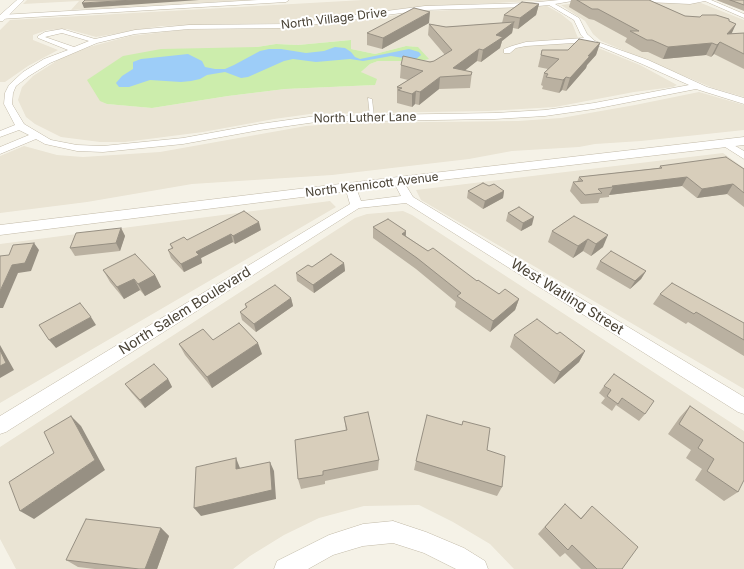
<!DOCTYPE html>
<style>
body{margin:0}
canvas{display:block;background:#f5f2e7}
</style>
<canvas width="744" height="569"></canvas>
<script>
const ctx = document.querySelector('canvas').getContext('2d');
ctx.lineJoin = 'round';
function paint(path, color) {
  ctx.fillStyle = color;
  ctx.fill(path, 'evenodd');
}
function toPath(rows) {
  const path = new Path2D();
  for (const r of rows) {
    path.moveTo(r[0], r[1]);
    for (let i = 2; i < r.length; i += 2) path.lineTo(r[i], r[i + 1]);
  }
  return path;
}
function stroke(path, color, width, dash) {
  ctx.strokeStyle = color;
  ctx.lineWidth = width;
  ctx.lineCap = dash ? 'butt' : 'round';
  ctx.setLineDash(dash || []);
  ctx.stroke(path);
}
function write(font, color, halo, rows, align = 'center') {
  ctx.font = font + ' Inter,sans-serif';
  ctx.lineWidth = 4;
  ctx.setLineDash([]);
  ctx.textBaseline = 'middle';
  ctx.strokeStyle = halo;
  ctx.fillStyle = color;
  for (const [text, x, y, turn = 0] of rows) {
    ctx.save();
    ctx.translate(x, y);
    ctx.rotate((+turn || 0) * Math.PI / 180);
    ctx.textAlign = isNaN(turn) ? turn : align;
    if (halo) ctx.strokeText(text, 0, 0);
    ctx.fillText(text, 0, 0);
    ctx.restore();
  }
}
const residential = toPath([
 [27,0,249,0,71,10,79,1,23,4],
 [363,0,553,0,416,7,323,19,280,23,161,26,96,37,67,29,47,30,33,35,33,40,58,50,28,66,5,82,0,82,0,30,10,20],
 [585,2,701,3,744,20,744,97,713,88,601,41,593,34,585,21,561,5],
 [547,6,561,14,572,23,578,38,586,43,640,65,677,85,673,87,634,92,555,107,488,111,310,114,274,119,203,132,125,142,100,142,61,137,35,124,26,117,18,100,22,87,33,76,61,58,89,47,130,36,182,30,291,28,430,11],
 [350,40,351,49,375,54,406,46,417,47,428,59,421,61,378,61,370,64,361,72,375,85,285,89,228,96,152,108,107,104,100,100,257,47,276,44,298,45],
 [699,92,744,105,744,130,641,141,595,144,579,147,512,151,469,159,332,175,192,184,87,202,0,213,0,156,24,146,57,155,83,157,160,152,306,126,346,123,518,121,561,118,635,105],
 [723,153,744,168,744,389,421,200,416,190],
 [330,201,336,207,0,403,0,244],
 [403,211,412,215,744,431,744,569,514,569,490,544,453,522,419,505,364,506,319,518,284,535,250,556,233,569,16,569,0,539,0,447,355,218,367,214]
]);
const green = toPath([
 [351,40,351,49,375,54,406,46,418,47,429,59,421,61,378,61,370,64,361,72,377,79,375,85,285,89,228,96,152,108,107,104,100,101,87,80,123,56,161,49,257,47,276,44,298,45]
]);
const water = toPath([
 [335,47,345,48,351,52,355,57,360,59,409,49,419,52,421,55,416,59,410,59,391,56,363,61,350,59,316,62,293,59,284,61,248,77,241,78,225,72,207,75,200,79,191,81,181,82,150,80,129,87,119,87,116,83,122,76,133,69,133,62,141,59,188,54,202,61,205,67,215,69,225,69,234,65,260,51,269,49,281,49,306,53,324,51]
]);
const service = toPath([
 [368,98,372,99,374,117,372,118,370,117,368,98]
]);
const minor = toPath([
 [258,0,289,0,286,2,0,19,0,15,258,0],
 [559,0,578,0,555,4,579,18,587,34,595,41,648,60,707,87,744,98,744,104,696,89,594,109,545,116,495,119,316,122,260,130,183,144,103,152,77,151,45,144,36,139,0,154,0,147,29,135,19,130,0,137,0,131,15,125,4,104,5,93,9,85,23,72,44,59,68,50,38,38,38,36,45,32,62,29,95,39,135,30,189,25,286,24,425,6,528,3,559,0],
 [549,5,574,20,581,35,584,38,526,42,512,46,504,49,504,53,510,53,516,48,526,46,589,42,642,64,689,85,594,103,545,110,495,113,316,116,260,124,183,138,103,146,77,145,51,140,24,124,12,104,13,93,16,86,29,76,50,63,97,43,135,34,189,29,286,28,425,10,528,7,549,5],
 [62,33,89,41,74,47,45,37,62,33],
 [644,0,711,0,744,14,744,18,705,1,690,4,647,2,644,0],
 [725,140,744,151,744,159,722,145,720,143,725,140],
 [398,178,402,179,413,197,744,397,744,414,738,412,406,203,359,208,6,432,0,434,0,416,350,204,345,187,347,185,355,185,361,201,401,196,393,181,398,178],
 [393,521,426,532,464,548,485,561,488,569,456,569,424,553,393,543,363,546,333,555,308,569,274,569,277,561,329,535,363,524,393,521]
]);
const tertiary = toPath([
 [17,0,24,0,3,21,0,21,0,15,17,0],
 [744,137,744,145,398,185,0,235,0,225,398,177,744,137]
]);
const wall = toPath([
 [571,0,649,0,685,16,729,21,731,34,744,33,744,69,714,54,711,57,706,55,663,59,648,52,642,52,625,42,627,38,594,20,589,19,569,7],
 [716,0,744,0,744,11],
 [539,4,536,15,518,29,513,28,512,33,502,41,500,48,481,62,477,61,464,71,472,72,470,88,439,89,419,105,415,104,412,107,397,103,397,87,408,80,400,78,401,65,434,61,445,55,428,35,429,24,446,27,502,23,504,15],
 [429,23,382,49,367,45,367,33],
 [600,43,596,55,587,65,586,68,566,91,562,90,559,93,542,89,543,86,541,85,544,73,548,69,538,67,542,50,568,50],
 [660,166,744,169,744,207,727,194,697,198,682,186,609,195,609,197,600,198,598,203,581,204,570,191,573,182,577,182,579,177,659,168],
 [489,186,504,191,503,198,483,209,467,198,468,191],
 [508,213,532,225,521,231,506,221],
 [574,216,603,247,591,256,583,251,573,258,548,242,552,231],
 [373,227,406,231,406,236,428,251,477,281,499,294,519,299,515,310,490,332,455,307,456,302,416,269,373,238],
 [121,228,125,236,120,251,75,256,70,248],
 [261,230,235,244,233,242,201,258,202,263,184,272,171,258,168,250,172,249,170,244,187,240],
 [600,261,646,271,641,279,630,289,596,269],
 [344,263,345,271,314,293,297,281,296,273],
 [103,270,155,275,161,287,145,296,140,290,124,299,110,282],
 [660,294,744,323,744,356,688,322,686,324,653,304],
 [291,298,293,306,256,332,242,320,240,312,246,308,245,304],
 [557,334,585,351,579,362,554,384,510,347,514,335],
 [179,344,262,354,212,388,185,355],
 [168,379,172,387,145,408,131,392,125,384],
 [604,386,645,414,639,421,616,405,612,411,601,403,605,398,599,393],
 [690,406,738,492,724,501,695,480,702,469,686,458,691,450,668,434,680,417],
 [344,417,379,460,378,470,325,481,325,484,301,489,298,479,346,431],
 [463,421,487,450,502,487,497,496,414,470,416,461,462,425],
 [565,504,581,518,592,506,622,569,581,569,565,553,560,557,538,534],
 [161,528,169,536,157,569,95,569,78,567,66,560]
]);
const shadedWall = toPath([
 [134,0,199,0,84,8,82,3],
 [539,4,536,15,518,29,520,18],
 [430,12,429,23,382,49,383,38],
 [514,22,512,33,502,41,500,48,481,62,483,50,496,35],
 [736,24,731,35,727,34],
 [720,42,714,54,711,57,717,45],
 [600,43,596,55,587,65,586,68,566,91,570,78,588,56],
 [712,43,706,55,663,59,668,47],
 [479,49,477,61,458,76,453,68],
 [440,77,439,89,419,105,420,92],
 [566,77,562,90,559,93,563,80],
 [416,91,415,104,412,107,412,94],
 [687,177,682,186,609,195,613,187,612,186],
 [733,184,727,194,697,198,702,189],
 [504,191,503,198,483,209,485,201],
 [534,217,532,225,521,231,523,223],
 [259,222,261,230,235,244,233,236],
 [121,228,125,236,120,251,116,243],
 [406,231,405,242,402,234],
 [231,234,233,242,201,258,202,263,184,272,181,264,196,252],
 [608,235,603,247,591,256,596,244],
 [588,239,583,251,573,258,578,246],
 [34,243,39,250,31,271,18,273,3,308,0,308,0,291,12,265],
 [344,263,345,271,314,293,313,285],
 [646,271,641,279,630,289,635,281],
 [155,275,161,287,145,296,138,284],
 [134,279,140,290,124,299,117,287],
 [291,298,293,306,256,332,254,324],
 [519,299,515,310,490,332,493,321],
 [91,317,96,325,56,348,49,340],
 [258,343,262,354,212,388,207,377],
 [0,345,14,370,0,378],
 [585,351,579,362,554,384,560,372],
 [168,379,172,387,145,408,140,400],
 [71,416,81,426,105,470,34,519,20,511,95,460],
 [236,458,240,468,241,479,236,469],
 [270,462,274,471,276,499,201,516,194,508],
 [161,528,169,536,157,569,145,569]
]);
const building = toPath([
 [85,0,134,0,82,3,85,0],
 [577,0,649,0,685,16,700,17,702,15,716,15,729,19,729,21,736,24,727,34,744,33,744,54,720,42,717,45,712,43,668,47,652,40,647,40,630,31,639,31,598,9,592,9,577,0],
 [730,0,744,0,744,5,730,0],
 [522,2,539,4,520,18,504,15,522,2],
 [414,8,430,12,383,38,367,33,414,8],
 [514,22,496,35,503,37,483,50,479,49,453,68,472,72,471,75,440,77,420,92,416,91,412,94,398,90,402,88,397,87,423,71,401,65,403,56,430,62,434,61,452,50,429,24,446,27,514,22],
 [579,39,600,43,588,56,590,56,570,78,566,77,563,80,546,77,548,74,544,73,559,59,541,55,542,50,568,50,579,39],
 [726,157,744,169,744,193,733,184,702,189,687,177,612,186,613,187,598,189,602,193,585,195,573,182,583,181,579,177,662,168,660,166,726,157],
 [483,183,489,186,494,184,504,191,485,201,468,191,483,183],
 [519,207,534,217,523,223,508,213,519,207],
 [244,211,259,222,233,236,231,234,196,252,199,255,181,264,168,250,173,248,170,244,184,237,187,240,244,211],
 [574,216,608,235,596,244,588,239,578,246,552,231,574,216],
 [388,219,406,231,402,234,428,251,433,248,477,281,478,280,499,294,505,289,519,299,493,321,457,296,461,293,417,258,373,227,388,219],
 [121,228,116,243,70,248,76,233,121,228],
 [34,243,25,263,12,265,0,291,0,256,9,255,13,245,34,243],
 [611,251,646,271,635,281,600,261,611,251],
 [135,254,155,275,138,284,134,279,117,287,103,270,135,254],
 [331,254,344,263,313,285,296,273,308,265,312,267,331,254],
 [672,283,744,323,744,340,696,312,694,314,660,294,672,283],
 [275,285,291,298,254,324,240,312,247,307,245,304,275,285],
 [80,303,91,317,49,340,39,325,80,303],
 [537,319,557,334,560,332,585,351,560,372,514,335,537,319],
 [239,323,258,343,207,377,179,344,203,329,213,340,239,323],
 [0,350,6,363,0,366,0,350],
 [154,364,168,379,140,400,125,384,154,364],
 [614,374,654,401,645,414,622,398,618,404,607,396,611,390,604,386,614,374],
 [690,406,744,443,744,480,738,492,707,471,714,459,698,448,703,440,679,424,690,406],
 [368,412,379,460,323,471,323,475,298,479,295,440,347,430,344,417,368,412],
 [427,415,462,425,463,421,490,428,487,450,505,456,502,487,416,461,427,415],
 [71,416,95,460,20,511,9,482,54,453,44,432,71,416],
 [236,458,236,469,270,462,272,490,194,508,196,467,236,458],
 [565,504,581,519,592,506,638,547,622,569,597,569,572,545,568,550,545,527,565,504],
 [86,519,161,528,145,569,139,569,66,560,86,519]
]);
const farStreetnames = [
 ["North Village Drive",334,19,-7],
 ["North Luther Lane",365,118,-1],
 ["North Kennicott Avenue",372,185,-7]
];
const streetNames = [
 ["West Watling Street",567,297,32],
 ["North Salem Boulevard",185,311,-32]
];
paint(residential, '#eae4d4');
paint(green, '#ccedac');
paint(water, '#9dcdf8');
stroke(service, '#c2baa8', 1);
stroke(minor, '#c2baa8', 1);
stroke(tertiary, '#c2baa8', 1);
paint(service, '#fff');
paint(minor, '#fff');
paint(tertiary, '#fff');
paint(wall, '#bab1a1');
paint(shadedWall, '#979083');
paint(building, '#d8cebb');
stroke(building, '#979083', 1);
write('12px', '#494235', '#fff', farStreetnames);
write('14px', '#494235', '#fff', streetNames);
</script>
